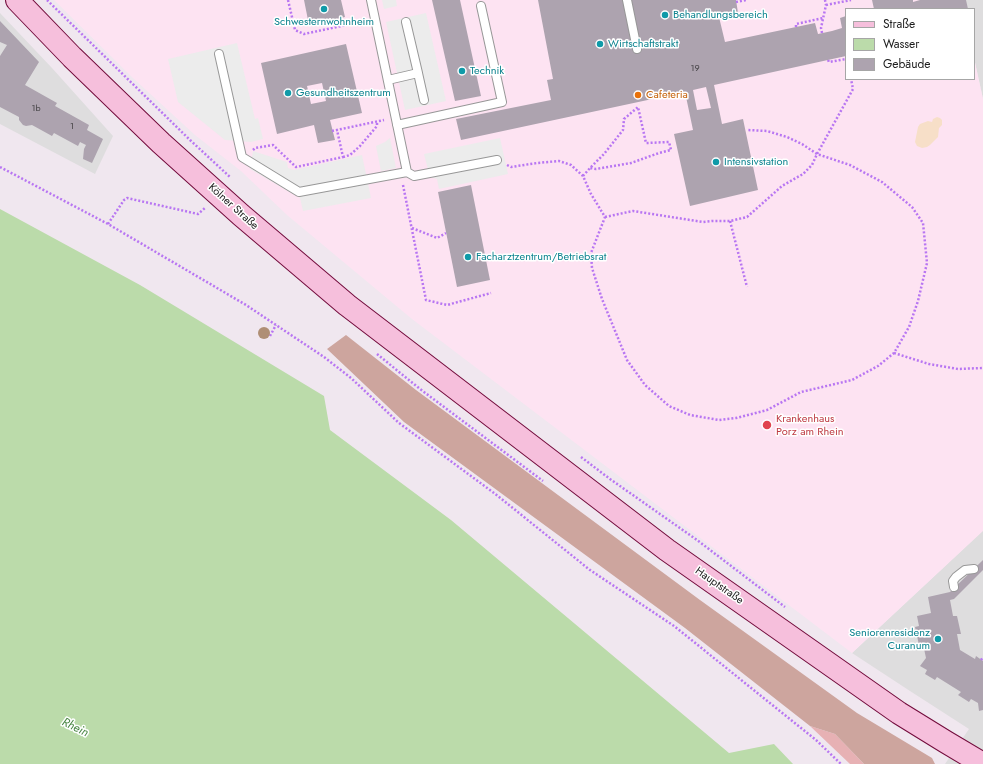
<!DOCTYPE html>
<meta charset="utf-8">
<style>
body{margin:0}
#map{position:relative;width:983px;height:764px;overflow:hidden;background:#f0e7ef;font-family:Jost,sans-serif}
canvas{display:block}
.legend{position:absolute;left:845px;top:8px;width:130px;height:72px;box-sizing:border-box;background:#fff;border:1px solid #a6a6a6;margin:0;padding:5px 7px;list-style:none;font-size:12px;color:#202020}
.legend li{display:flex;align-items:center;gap:8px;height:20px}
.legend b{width:20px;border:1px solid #a6a6a6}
</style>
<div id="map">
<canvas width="983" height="764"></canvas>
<ul class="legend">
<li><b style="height:5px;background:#f6bfdc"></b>Straße</li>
<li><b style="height:11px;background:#bbdbaa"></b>Wasser</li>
<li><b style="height:11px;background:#ada3af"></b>Gebäude</li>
</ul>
</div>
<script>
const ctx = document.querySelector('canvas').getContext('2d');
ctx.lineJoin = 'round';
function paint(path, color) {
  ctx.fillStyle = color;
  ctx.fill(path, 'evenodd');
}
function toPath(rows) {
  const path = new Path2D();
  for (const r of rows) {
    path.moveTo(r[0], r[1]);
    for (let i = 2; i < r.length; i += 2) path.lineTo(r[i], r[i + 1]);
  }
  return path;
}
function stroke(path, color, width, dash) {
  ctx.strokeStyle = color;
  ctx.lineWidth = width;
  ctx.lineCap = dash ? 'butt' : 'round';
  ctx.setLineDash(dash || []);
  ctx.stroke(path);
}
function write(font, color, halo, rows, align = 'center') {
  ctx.font = font + ' Jost,sans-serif';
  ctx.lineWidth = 3;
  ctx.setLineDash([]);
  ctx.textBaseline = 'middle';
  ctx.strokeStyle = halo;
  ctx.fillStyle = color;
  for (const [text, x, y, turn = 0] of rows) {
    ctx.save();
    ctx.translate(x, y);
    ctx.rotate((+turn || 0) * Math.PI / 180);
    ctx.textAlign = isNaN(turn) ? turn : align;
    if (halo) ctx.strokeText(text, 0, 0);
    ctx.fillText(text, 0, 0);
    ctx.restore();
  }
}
const residential = toPath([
 [961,0,983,0,983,99,974,58,974,9,963,9],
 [0,13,52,68,113,136,95,174,0,124],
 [983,530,983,764,945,764,969,729,910,691,852,653]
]);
const education = toPath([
 [54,0,961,0,963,9,846,9,846,79,974,79,974,58,983,99,983,531,852,653,412,319,287,215,241,171,195,135,133,78]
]);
const grass = toPath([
 [810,726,835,734,864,764,850,764]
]);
const forest = toPath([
 [346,335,416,390,700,600,857,713,932,758,935,764,864,764,835,734,810,726,685,628,404,422,327,349]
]);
const park = toPath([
 [937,117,940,118,942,120,942,125,939,128,938,137,930,145,927,147,922,148,917,146,915,142,918,127,920,124,928,121,932,122,933,119]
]);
const parking = toPath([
 [382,0,396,0,397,6,384,9],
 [426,13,446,101,405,110,386,22],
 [237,43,255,119,258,118,263,139,251,142,225,140,178,102,168,59],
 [390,138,396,168,381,171,376,146,385,142],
 [500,138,508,174,439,189,437,179,430,177,424,154],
 [253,151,287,162,288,168,294,170,362,155,371,198,303,211,300,198,250,169]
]);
const water = toPath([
 [0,209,140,285,324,396,330,430,451,520,729,753,774,744,793,764,0,764]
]);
const building = toPath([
 [304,0,341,0,345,17,309,25],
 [432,0,460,0,481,96,455,101],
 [538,0,736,0,738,13,719,17,725,42,815,23,818,34,832,31,842,28,840,18,846,16,846,56,714,85,722,124,743,119,758,190,690,206,674,134,693,130,685,92,461,140,456,119,551,100,547,80,553,79],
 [706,87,711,108,697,110,693,90],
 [872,0,913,0,913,2,920,0,966,0,968,9,874,9],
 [0,21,39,62,25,85,57,103,55,106,89,125,87,130,103,139,92,163,83,159,84,149,86,145,80,142,78,146,54,133,52,136,32,125,26,126,23,125,19,120,19,117,0,107,0,56,7,45,0,42],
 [346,44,362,113,330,120,335,140,318,143,314,125,277,134,261,63],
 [322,83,326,101,311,104,307,86],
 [471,185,490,280,457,287,438,192],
 [983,560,983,570,954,599,950,600,953,616,957,616,961,634,957,634,960,650,975,659,976,656,983,661,983,710,979,711,978,703,971,699,969,702,958,695,961,692,937,677,935,680,925,674,927,670,920,666,926,658,923,644,919,645,915,627,919,626,917,616,931,613,928,597,950,592]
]);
const path = toPath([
 [47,0,190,140,230,177],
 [288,0,295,30,304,34,365,21],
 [736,2,746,0],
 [826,5,851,0],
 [796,27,796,24,823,18],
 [822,33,821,28,826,5,825,0],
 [828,60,829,62,846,59],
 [332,131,384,120],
 [253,150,255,148,273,145,296,167,343,157,337,130],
 [343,157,350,155,360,146,377,126,377,121],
 [507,165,511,167,537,163,559,161,571,165,583,176,591,194,605,217,591,253,592,268,602,299,627,360,645,385,669,406,690,415,719,420,736,418,767,410,801,392,852,380,878,366,894,353,909,327,918,301,927,263,923,223,912,207,882,182,850,165,817,154,802,144,787,137,767,131,747,130],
 [0,167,108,224,246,305,324,357,351,378,399,423,494,493,590,570,674,626,816,740,841,764],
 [583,176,590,168,604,154,623,130,624,119,638,107,646,143,669,142,671,150,659,153,631,163,596,169,590,168],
 [403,185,426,300,447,305,491,293],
 [605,217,633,211,703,222,712,221,730,221,747,217,782,186,803,174,812,165,817,154,853,89,851,79],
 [730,221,747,287],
 [108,224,124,200,127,198,198,214,205,208],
 [412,228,437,238,446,233],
 [270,336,276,325],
 [894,353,929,364,958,369,983,368],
 [377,354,420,389,543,481],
 [581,457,610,479,697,540,785,607],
 [981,660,983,657]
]);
const lane = toPath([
 [371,0,407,172],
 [627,0,637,49],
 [219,54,242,157,299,192,407,172,414,176,497,160],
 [418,73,424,100],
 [388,80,418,73,406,22],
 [397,125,502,102,481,6],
 [954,587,953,581,956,577,965,570,974,569]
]);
const secondary = toPath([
 [17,0,72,57,161,143,241,215,347,305,667,550,899,713,946,742,983,764]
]);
const trees = [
 [264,333]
];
const markers = [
 [324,9,4,"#0f9aa8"],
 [665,15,4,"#0f9aa8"],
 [600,44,4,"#0f9aa8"],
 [462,71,4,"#0f9aa8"],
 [288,93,4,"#0f9aa8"],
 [638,95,4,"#e8710a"],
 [716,162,4,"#0f9aa8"],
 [468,257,4,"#0f9aa8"],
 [767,425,5,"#e0444e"],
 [938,639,4,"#0f9aa8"]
];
const numberNames = [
 ["19",695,69],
 ["1b",36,109],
 ["1",72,127]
];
const cultureNames = [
 ["Behandlungsbereich",673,15],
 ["Schwesternwohnheim",324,22,"center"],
 ["Wirtschaftstrakt",608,44],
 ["Technik",470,71],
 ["Gesundheitszentrum",296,93],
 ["Intensivstation",724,162],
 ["Facharztzentrum/Betriebsrat",476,257],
 ["Seniorenresidenz",930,633,"right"],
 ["Curanum",930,646,"right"]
];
const foodNames = [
 ["Cafeteria",646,95]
];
const streetNames = [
 ["Kölner Straße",233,207,42],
 ["Hauptstraße",719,586,35]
];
const healthNames = [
 ["Krankenhaus",776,419],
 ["Porz am Rhein",776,432]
];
const waterNames = [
 ["Rhein",75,728,26]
];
paint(residential, '#deddde');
paint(education, '#fde3f2');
paint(grass, '#e7b1b4');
paint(forest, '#cda59e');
paint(park, '#f7dfc8');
paint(parking, '#ececec');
paint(water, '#bbdbaa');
paint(building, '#ada3af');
stroke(lane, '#979797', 10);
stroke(secondary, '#730b3c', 24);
stroke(path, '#b876f2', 2.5, [2, 2]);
stroke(lane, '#fff', 8);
stroke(secondary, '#f6bfdc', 22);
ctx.fillStyle = '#af8f75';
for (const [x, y] of trees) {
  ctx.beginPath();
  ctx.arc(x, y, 6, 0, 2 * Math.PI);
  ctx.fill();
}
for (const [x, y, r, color] of markers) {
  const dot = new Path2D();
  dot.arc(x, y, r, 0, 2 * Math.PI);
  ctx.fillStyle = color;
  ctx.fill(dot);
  stroke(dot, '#fff', 1.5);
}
write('9px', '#434144', null, numberNames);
write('11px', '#0d838f', '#fff', cultureNames, 'left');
write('11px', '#c56008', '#fff', foodNames, 'left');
write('11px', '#202020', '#fff', streetNames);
write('11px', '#be3a42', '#fff', healthNames, 'left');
write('italic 12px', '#468441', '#fff', waterNames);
</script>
